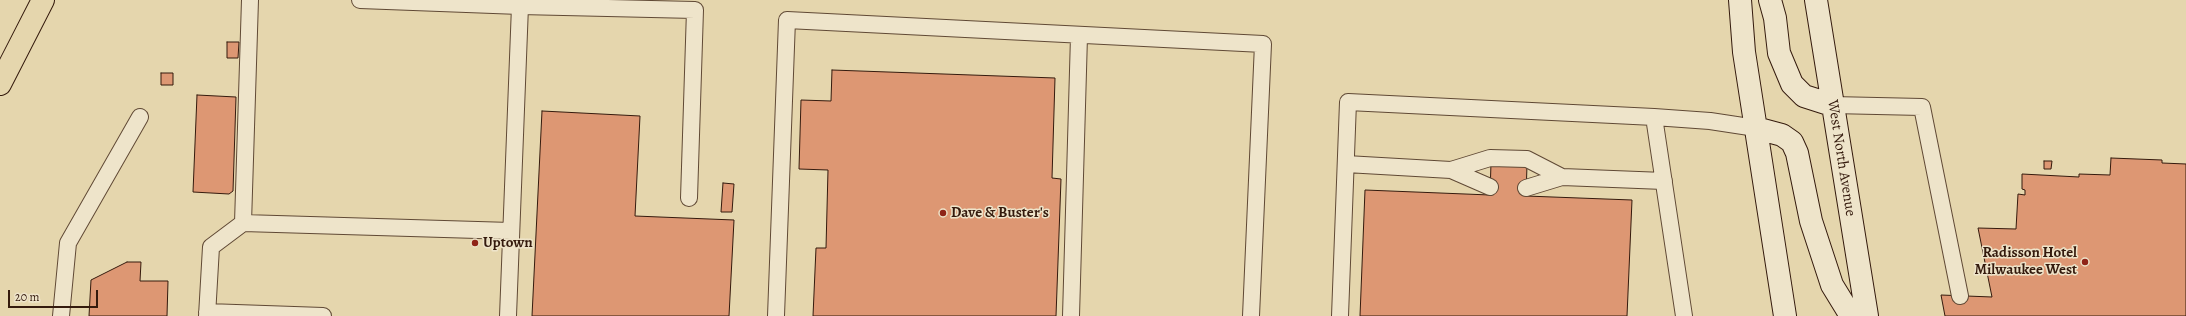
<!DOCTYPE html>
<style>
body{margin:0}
#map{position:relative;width:2186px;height:316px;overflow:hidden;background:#e5d6ad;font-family:Alegreya,serif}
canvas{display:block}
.scale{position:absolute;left:8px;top:290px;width:90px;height:18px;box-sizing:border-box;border:2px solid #341a0d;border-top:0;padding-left:5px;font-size:12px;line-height:14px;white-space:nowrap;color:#341a0d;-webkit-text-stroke:3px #eee4ca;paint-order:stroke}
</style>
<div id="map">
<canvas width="2186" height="316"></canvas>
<div class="scale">20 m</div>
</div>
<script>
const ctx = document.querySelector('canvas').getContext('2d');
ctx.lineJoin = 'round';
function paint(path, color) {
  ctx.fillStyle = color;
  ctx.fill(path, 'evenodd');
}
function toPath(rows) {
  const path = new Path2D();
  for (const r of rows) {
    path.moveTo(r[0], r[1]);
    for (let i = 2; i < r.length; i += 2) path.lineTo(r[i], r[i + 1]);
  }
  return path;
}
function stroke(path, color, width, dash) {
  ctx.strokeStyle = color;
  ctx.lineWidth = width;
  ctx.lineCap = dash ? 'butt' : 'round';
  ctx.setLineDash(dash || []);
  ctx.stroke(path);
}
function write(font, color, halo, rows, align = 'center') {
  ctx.font = font + ' Alegreya,serif';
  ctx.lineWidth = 3;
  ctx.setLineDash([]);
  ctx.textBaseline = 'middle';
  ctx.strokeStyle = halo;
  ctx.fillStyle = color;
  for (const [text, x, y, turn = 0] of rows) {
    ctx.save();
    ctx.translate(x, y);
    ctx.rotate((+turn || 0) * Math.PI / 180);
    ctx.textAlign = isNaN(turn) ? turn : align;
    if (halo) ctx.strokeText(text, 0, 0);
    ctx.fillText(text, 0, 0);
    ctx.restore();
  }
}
const building = toPath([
 [227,42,239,42,238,58,227,58,227,42],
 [832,70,1055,78,1052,178,1061,179,1056,316,813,316,816,248,826,248,828,170,799,169,801,100,831,101,832,70],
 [161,73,173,73,173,85,161,85,161,73],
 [197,95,236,97,233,191,229,194,193,192,197,95],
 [542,111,640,116,635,216,734,220,729,316,532,316,542,111],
 [2111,158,2162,160,2162,163,2186,164,2186,316,1945,316,1941,295,1992,297,1978,228,2016,229,2018,194,2025,195,2025,190,2022,189,2022,174,2079,177,2079,174,2110,175,2111,158],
 [2044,161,2052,161,2051,169,2044,169,2044,161],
 [1491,163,1527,165,1526,196,1632,200,1627,316,1360,316,1365,190,1490,195,1491,163],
 [723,183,734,184,732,212,721,212,723,183],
 [127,262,141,262,140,281,168,281,167,316,89,316,91,280,127,262]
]);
const service = toPath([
 [360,0,520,6],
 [1832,105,1922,107,1960,296],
 [1346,164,1451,170,1490,158,1527,159,1562,177,1664,181],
 [1451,170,1490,187],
 [1526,188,1562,177],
 [243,223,511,231],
 [207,312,323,316],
 [61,316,68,243,140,117],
 [207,316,211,247,243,223,250,0],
 [508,316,520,6,695,10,689,198],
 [776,316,787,20,1263,44,1251,316],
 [1071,316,1079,36],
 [1340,316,1348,102,1654,117],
 [1684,316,1654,117,1710,121,1756,128]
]);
const secondary = toPath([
 [1740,0,1744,52,1785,316],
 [1770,0,1775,18,1779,53,1792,84,1804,96,1832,105],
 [1816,0,1867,316],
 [1756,128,1782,135,1792,142,1797,153,1811,221,1832,285,1851,316]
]);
const motorway = toPath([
 [0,84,43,0]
]);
const markers = [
 [943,213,4,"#8f2418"],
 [475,243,4,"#8f2418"],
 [2085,262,4,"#8f2418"]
];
const streetNames = [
 ["West North Avenue",1841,158,81]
];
const poiNames = [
 ["Dave & Buster's",951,213],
 ["Uptown",483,243],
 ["Radisson Hotel",2077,253,"right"],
 ["Milwaukee West",2077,270,"right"]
];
paint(building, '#dd9773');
stroke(building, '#341a0d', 1);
stroke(service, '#604935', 18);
stroke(secondary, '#341a0d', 24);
stroke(motorway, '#341a0d', 24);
stroke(service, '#eee4ca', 16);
stroke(secondary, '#eee4ca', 22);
stroke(motorway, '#e5d6ad', 22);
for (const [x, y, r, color] of markers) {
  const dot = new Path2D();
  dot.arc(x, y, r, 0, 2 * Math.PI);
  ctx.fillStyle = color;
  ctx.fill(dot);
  stroke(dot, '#eee4ca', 1.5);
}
write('15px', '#341a0d', '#eee4ca', streetNames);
write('bold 15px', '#341a0d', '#eee4ca', poiNames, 'left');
</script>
